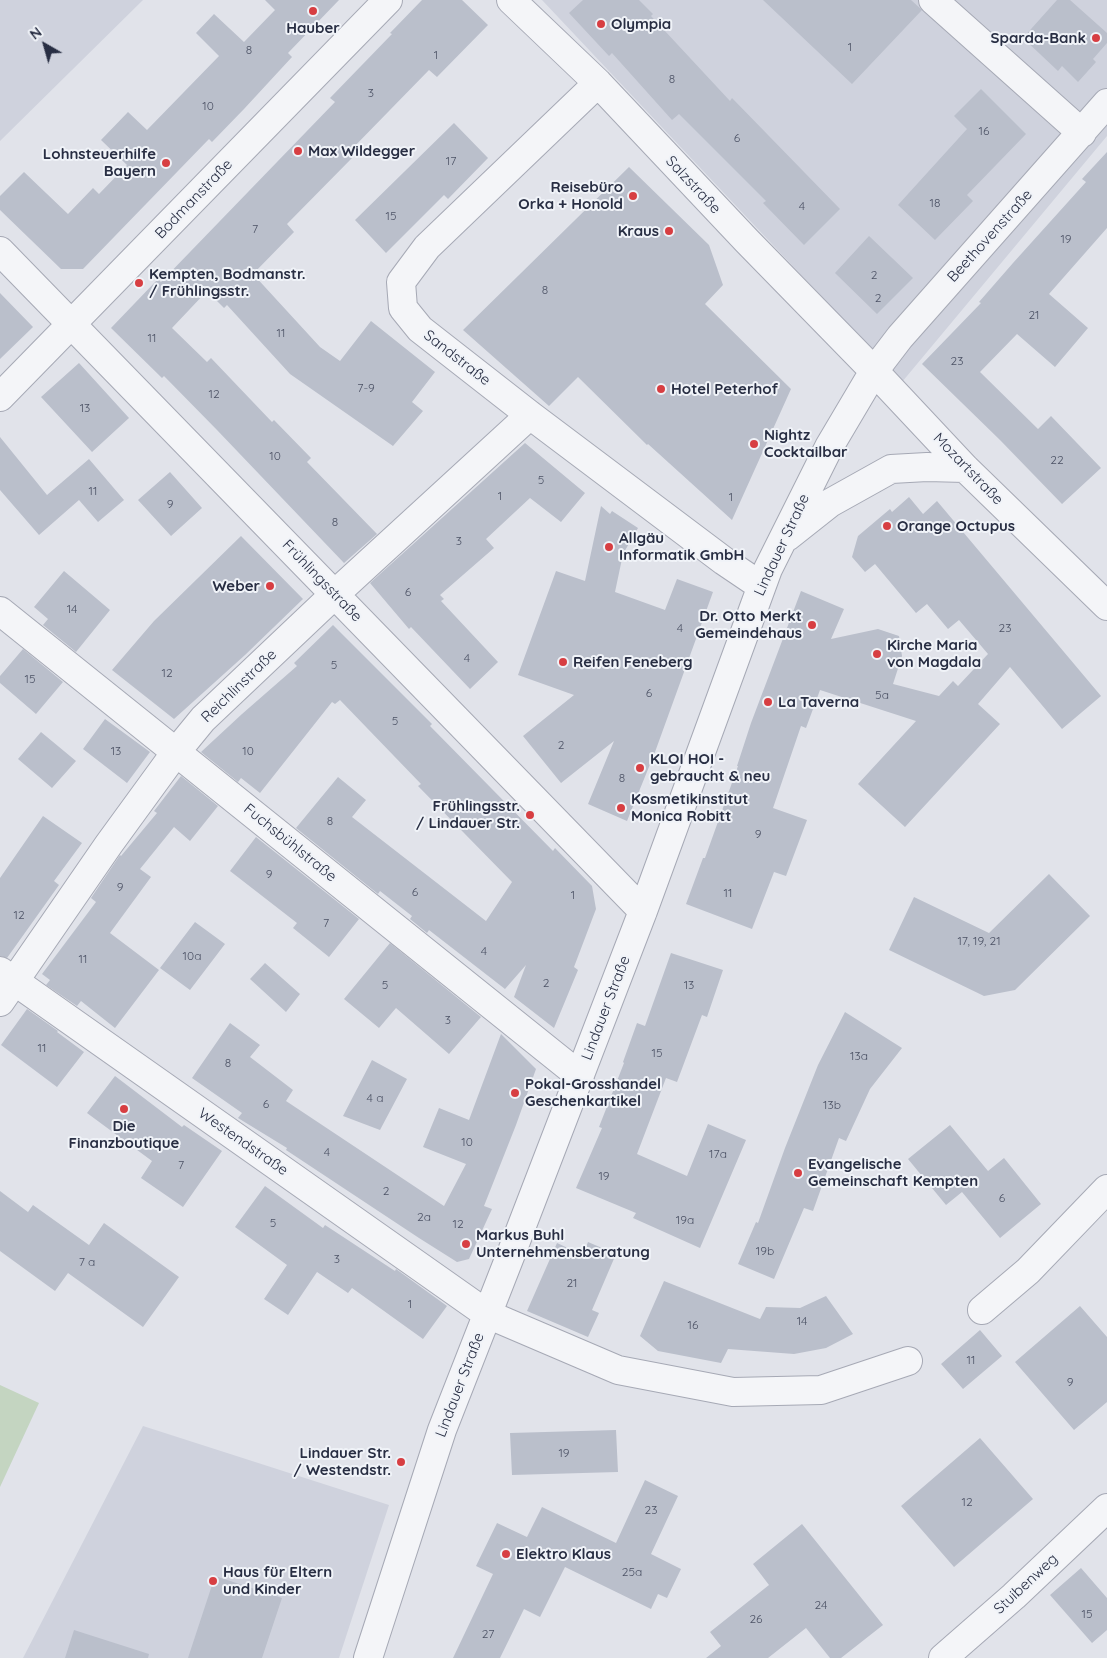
<!DOCTYPE html>
<meta charset="utf-8">
<style>
body{margin:0}
#map{position:relative;width:1107px;height:1658px;overflow:hidden;background:#e1e3ea;font-family:Quicksand,sans-serif}
canvas{display:block}
.north{position:absolute;left:20px;top:20px;width:50px;height:50px;-webkit-text-stroke:4px #f0f3f8;paint-order:stroke;rotate:322deg;font-size:14px;font-weight:700;line-height:20px;text-align:center;color:#282e43}
.north::after{content:'';display:block;margin:auto;width:18px;height:22px;background:#282e43;clip-path:polygon(50% 0,100% 100%,50% 72%,0 100%)}
</style>
<div id="map">
<canvas width="1107" height="1658"></canvas>
<div class="north">N</div>
</div>
<script>
const ctx = document.querySelector('canvas').getContext('2d');
ctx.lineJoin = 'round';
function paint(path, color) {
  ctx.fillStyle = color;
  ctx.fill(path, 'evenodd');
}
function toPath(rows) {
  const path = new Path2D();
  for (const r of rows) {
    path.moveTo(r[0], r[1]);
    for (let i = 2; i < r.length; i += 2) path.lineTo(r[i], r[i + 1]);
  }
  return path;
}
function stroke(path, color, width, dash) {
  ctx.strokeStyle = color;
  ctx.lineWidth = width;
  ctx.lineCap = dash ? 'butt' : 'round';
  ctx.setLineDash(dash || []);
  ctx.stroke(path);
}
function write(font, color, halo, rows, align = 'center') {
  ctx.font = font + ' Quicksand,sans-serif';
  ctx.lineWidth = 4;
  ctx.setLineDash([]);
  ctx.textBaseline = 'middle';
  ctx.strokeStyle = halo;
  ctx.fillStyle = color;
  for (const [text, x, y, turn = 0] of rows) {
    ctx.save();
    ctx.translate(x, y);
    ctx.rotate((+turn || 0) * Math.PI / 180);
    ctx.textAlign = isNaN(turn) ? turn : align;
    if (halo) ctx.strokeText(text, 0, 0);
    ctx.fillText(text, 0, 0);
    ctx.restore();
  }
}
const built = toPath([
 [0,0,143,0,0,141],
 [542,0,1107,0,1107,136,902,382],
 [143,1426,389,1505,339,1658,23,1658]
]);
const green = toPath([
 [0,1385,39,1403,0,1487]
]);
const building = toPath([
 [265,0,339,0,288,53,292,57,244,109,212,142,209,139,83,269,61,269,0,210,0,196,24,172,68,214,93,188,99,194,127,165,101,140,128,112,147,130,219,56,196,33,214,14,244,42,275,10],
 [422,0,462,0,488,25,437,77,429,70,349,152,353,157,287,224,294,232,253,274,320,347,340,361,371,321,435,372,412,402,423,411,393,446,290,374,227,305,224,308,207,291,172,328,207,362,211,358,272,422,274,420,311,458,307,462,377,534,344,563,217,430,164,376,162,378,111,328,158,279,161,282,335,102,330,98,392,34,390,33],
 [583,0,639,0,653,14,651,16,730,101,732,98,840,209,804,245,763,203,766,201,679,114,672,120,612,53,609,56,569,13],
 [763,0,911,0,922,10,852,84],
 [1057,0,1070,0,1107,33,1107,43,1093,59,1096,62,1078,82,1062,66,1058,71,1023,38],
 [981,89,1026,134,967,195,973,201,935,240,898,205,967,129,954,116],
 [454,123,488,158,448,199,444,195,386,253,355,220],
 [1107,152,1107,228,1049,294,1088,328,1055,367,1017,334,980,372,1038,429,1051,416,1101,468,1062,504,1000,440,922,364,981,303,979,302,1013,263,1086,182,1082,179],
 [629,167,709,245,723,285,705,304,791,389,732,520,648,444,647,445,578,377,549,406,463,330],
 [869,236,913,278,877,314,835,273],
 [0,293,33,327,0,359],
 [79,363,129,418,92,452,41,397],
 [0,437,47,495,89,459,124,500,98,522,79,500,39,535,0,490],
 [525,443,585,493,561,522,530,498,486,539,494,548,440,595,444,599,441,601,498,662,470,689,411,627,409,629,370,583],
 [170,472,202,508,171,536,138,500],
 [909,497,923,514,937,501,1101,696,1062,729,1010,667,978,704,1000,724,905,827,858,784,916,721,820,690,806,728,801,726,773,808,807,820,786,876,774,872,752,929,686,904,703,858,705,858,738,766,737,766,751,723,801,591,844,609,831,639,878,629,899,636,902,656,893,684,939,696,953,681,958,686,988,654,959,620,948,629,927,604,916,613,875,564,865,572,852,557,858,536,890,509,892,512],
 [601,506,610,514,612,511,638,528,623,554,615,592,665,610,677,579,713,592,655,752,627,821,588,804,614,741,561,783,523,736,574,695,518,675,556,571,585,581],
 [241,536,303,599,245,655,174,719,112,670,154,621],
 [64,571,110,610,76,652,43,625,48,619,34,607],
 [333,625,432,724,430,726,553,851,555,848,592,886,596,909,574,967,578,970,554,1028,514,997,526,965,505,989,429,930,427,933,410,919,412,916,380,891,378,894,296,828,338,777,366,800,352,817,486,921,512,882,418,786,421,784,340,700,335,704,332,702,260,793,241,778,238,782,201,752,242,714,297,666,294,663],
 [23,649,63,682,36,714,0,683,0,676],
 [105,719,150,752,127,783,83,749],
 [41,732,76,761,52,788,18,759],
 [181,776,218,806,190,841,174,827,140,869,151,877,110,933,159,970,115,1028,81,1001,77,1006,46,985,50,980,42,974,96,902,91,898,120,855,121,856,157,813,154,811],
 [43,816,82,843,54,881,59,885,7,958,0,956,0,878],
 [256,837,359,919,329,957,293,928,297,923,230,871],
 [1049,874,1090,916,1015,990,984,996,889,950,914,897,989,933],
 [195,922,225,944,190,990,160,968],
 [390,943,481,1017,449,1054,396,1008,379,1028,344,999],
 [671,953,723,970,707,1017,702,1015,677,1082,666,1078,637,1154,687,1176,708,1124,746,1140,700,1248,633,1218,636,1213,576,1188,602,1128,599,1127,624,1063,623,1062,637,1023,645,1026],
 [265,963,300,994,286,1012,250,979],
 [27,1009,58,1031,57,1032,84,1052,57,1087,1,1045],
 [845,1012,902,1048,870,1089,846,1141,839,1138,813,1211,804,1208,774,1279,738,1264,756,1222,758,1223,785,1148,818,1065],
 [230,1023,260,1045,250,1057,293,1090,286,1101,444,1206,466,1164,423,1147,439,1108,469,1120,501,1034,536,1069,516,1125,484,1206,492,1209,469,1259,457,1262,419,1238,286,1150,287,1148,238,1118,242,1113,192,1078],
 [372,1060,407,1079,380,1130,343,1116],
 [115,1076,182,1127,184,1125,222,1151,183,1207,141,1178,152,1161,87,1113],
 [950,1125,988,1171,1004,1158,1041,1204,1000,1238,962,1192,946,1205,908,1159],
 [265,1186,323,1228,325,1225,395,1271,396,1269,447,1306,423,1339,352,1288,348,1293,317,1272,288,1315,264,1299,287,1265,235,1227],
 [0,1191,28,1212,33,1205,89,1245,104,1223,179,1277,143,1327,68,1273,55,1291,0,1251],
 [588,1242,616,1254,592,1310,599,1313,588,1337,527,1311,557,1243,583,1255],
 [664,1281,760,1319,766,1307,800,1308,826,1296,853,1334,826,1348,794,1354,728,1349,721,1363,658,1351,640,1336],
 [1080,1306,1107,1337,1107,1402,1074,1430,1015,1362],
 [980,1330,1002,1356,963,1389,941,1364],
 [616,1430,618,1472,512,1475,510,1433],
 [980,1438,1033,1499,954,1567,901,1506],
 [645,1480,678,1496,651,1554,681,1569,667,1598,658,1594,651,1609,565,1567,540,1617,524,1609,500,1658,453,1658,493,1574,476,1566,497,1523,527,1537,542,1507,616,1543],
 [802,1524,883,1625,841,1658,830,1658,806,1628,768,1658,706,1658,721,1646,710,1632,769,1585,753,1564],
 [1081,1568,1107,1598,1107,1630,1092,1643,1050,1595],
 [215,1576,282,1598,262,1658,188,1658],
 [74,1630,149,1654,148,1658,65,1658]
]);
const minor = toPath([
 [511,0,598,83,747,241,874,371,965,468,1107,606],
 [933,0,1082,133],
 [598,83,427,247,401,282,403,308,420,329,530,415,724,561,761,586],
 [0,251,643,911],
 [0,397,388,0],
 [787,537,830,503,891,469,927,467,965,468],
 [0,611,580,1076],
 [0,971,487,1314,618,1370,733,1392,821,1390,908,1361],
 [0,1002,109,844,176,752,203,719,335,594,530,415],
 [982,1310,1028,1271,1107,1189],
 [368,1658,442,1430,511,1254,643,911,768,569,829,447,874,371,900,337,1107,103],
 [943,1658,1014,1596,1107,1508]
]);
const markers = [
 [313,11,5,"#d73e42"],
 [601,24,5,"#d73e42"],
 [1096,38,5,"#d73e42"],
 [298,151,5,"#d73e42"],
 [166,163,5,"#d73e42"],
 [633,196,5,"#d73e42"],
 [669,231,5,"#d73e42"],
 [139,283,5,"#d73e42"],
 [661,389,5,"#d73e42"],
 [754,444,5,"#d73e42"],
 [887,526,5,"#d73e42"],
 [609,547,5,"#d73e42"],
 [270,586,5,"#d73e42"],
 [812,625,5,"#d73e42"],
 [877,654,5,"#d73e42"],
 [563,662,5,"#d73e42"],
 [768,702,5,"#d73e42"],
 [640,768,5,"#d73e42"],
 [621,808,5,"#d73e42"],
 [530,815,5,"#d73e42"],
 [515,1093,5,"#d73e42"],
 [124,1109,5,"#d73e42"],
 [798,1173,5,"#d73e42"],
 [466,1244,5,"#d73e42"],
 [401,1462,5,"#d73e42"],
 [506,1554,5,"#d73e42"],
 [213,1581,5,"#d73e42"]
];
const numberNames = [
 ["1",850,47],
 ["8",249,50],
 ["1",436,55],
 ["8",672,79],
 ["3",371,93],
 ["10",208,106],
 ["16",984,131],
 ["6",737,138],
 ["17",451,161],
 ["18",935,203],
 ["4",802,206],
 ["15",391,216],
 ["7",255,229],
 ["19",1066,239],
 ["2",874,275],
 ["8",545,290],
 ["2",878,298],
 ["21",1034,315],
 ["11",281,333],
 ["11",152,338],
 ["23",957,361],
 ["7-9",366,388],
 ["12",214,394],
 ["13",85,408],
 ["10",275,456],
 ["22",1057,460],
 ["5",541,480],
 ["11",93,491],
 ["1",500,496],
 ["1",731,497],
 ["9",170,504],
 ["8",335,522],
 ["3",459,541],
 ["6",408,592],
 ["14",72,609],
 ["4",680,628],
 ["23",1005,628],
 ["4",467,658],
 ["5",334,665],
 ["12",167,673],
 ["15",30,679],
 ["6",649,693],
 ["5a",882,695],
 ["5",395,721],
 ["2",561,745],
 ["13",116,751],
 ["10",248,751],
 ["8",622,778],
 ["8",330,821],
 ["9",758,834],
 ["9",269,874],
 ["9",120,887],
 ["6",415,892],
 ["11",728,893],
 ["1",573,895],
 ["12",19,915],
 ["7",326,923],
 ["17, 19, 21",979,941],
 ["4",484,951],
 ["10a",192,956],
 ["11",83,959],
 ["2",546,983],
 ["5",385,985],
 ["13",689,985],
 ["3",448,1020],
 ["11",42,1048],
 ["15",657,1053],
 ["13a",859,1056],
 ["8",228,1063],
 ["4 a",375,1098],
 ["6",266,1104],
 ["13b",832,1105],
 ["10",467,1142],
 ["4",327,1152],
 ["17a",718,1154],
 ["7",181,1165],
 ["19",604,1176],
 ["2",386,1191],
 ["6",1002,1198],
 ["2a",424,1217],
 ["19a",685,1220],
 ["5",273,1223],
 ["12",458,1224],
 ["19b",765,1251],
 ["3",337,1259],
 ["7 a",87,1262],
 ["21",572,1283],
 ["1",410,1304],
 ["14",802,1321],
 ["16",693,1325],
 ["11",971,1360],
 ["9",1070,1382],
 ["19",564,1453],
 ["12",967,1502],
 ["23",651,1510],
 ["25a",632,1572],
 ["24",821,1605],
 ["15",1087,1614],
 ["26",756,1619],
 ["27",488,1634]
];
const poiNames = [
 ["Olympia",611,24],
 ["Hauber",313,28,"center"],
 ["Sparda-Bank",1086,38,"right"],
 ["Max Wildegger",308,151],
 ["Lohnsteuerhilfe",156,154,"right"],
 ["Bayern",156,171,"right"],
 ["Reisebüro",623,187,"right"],
 ["Orka + Honold",623,204,"right"],
 ["Kraus",659,231,"right"],
 ["Kempten, Bodmanstr.",149,274],
 ["/ Frühlingsstr.",149,291],
 ["Hotel Peterhof",671,389],
 ["Nightz",764,435],
 ["Cocktailbar",764,452],
 ["Orange Octupus",897,526],
 ["Allgäu",619,538],
 ["Informatik GmbH",619,555],
 ["Weber",260,586,"right"],
 ["Dr. Otto Merkt",802,616,"right"],
 ["Gemeindehaus",802,633,"right"],
 ["Kirche Maria",887,645],
 ["von Magdala",887,662],
 ["Reifen Feneberg",573,662],
 ["La Taverna",778,702],
 ["KLOI HOI -",650,759],
 ["gebraucht & neu",650,776],
 ["Kosmetikinstitut",631,799],
 ["Monica Robitt",631,816],
 ["Frühlingsstr.",520,806,"right"],
 ["/ Lindauer Str.",520,823,"right"],
 ["Pokal-Grosshandel",525,1084],
 ["Geschenkartikel",525,1101],
 ["Die",124,1126,"center"],
 ["Finanzboutique",124,1143,"center"],
 ["Evangelische",808,1164],
 ["Gemeinschaft Kempten",808,1181],
 ["Markus Buhl",476,1235],
 ["Unternehmensberatung",476,1252],
 ["Lindauer Str.",391,1453,"right"],
 ["/ Westendstr.",391,1470,"right"],
 ["Elektro Klaus",516,1554],
 ["Haus für Eltern",223,1572],
 ["und Kinder",223,1589]
];
const streetNames = [
 ["Salzstraße",693,185,47],
 ["Bodmanstraße",194,199,-46],
 ["Beethovenstraße",990,236,-48],
 ["Sandstraße",457,358,38],
 ["Mozartstraße",968,469,46],
 ["Lindauer Straße",782,545,-65],
 ["Frühlingsstraße",322,581,46],
 ["Reichlinstraße",239,686,-44],
 ["Fuchsbühlstraße",290,843,39],
 ["Lindauer Straße",606,1008,-69],
 ["Westendstraße",243,1142,35],
 ["Lindauer Straße",460,1385,-69],
 ["Stuibenweg",1026,1584,-43]
];
paint(built, '#cfd2dd');
paint(green, '#c4d5c1');
paint(building, '#babfcb');
stroke(minor, '#a6a9b5', 30);
stroke(minor, '#f4f5f8', 28);
for (const [x, y, r, color] of markers) {
  const dot = new Path2D();
  dot.arc(x, y, r, 0, 2 * Math.PI);
  ctx.fillStyle = color;
  ctx.fill(dot);
  stroke(dot, '#f0f3f8', 2);
}
write('12px', '#4c5265', null, numberNames);
write('bold 15px', '#282e43', '#f0f3f8', poiNames, 'left');
write('15px', '#282e43', '#f0f3f8', streetNames);
</script>
